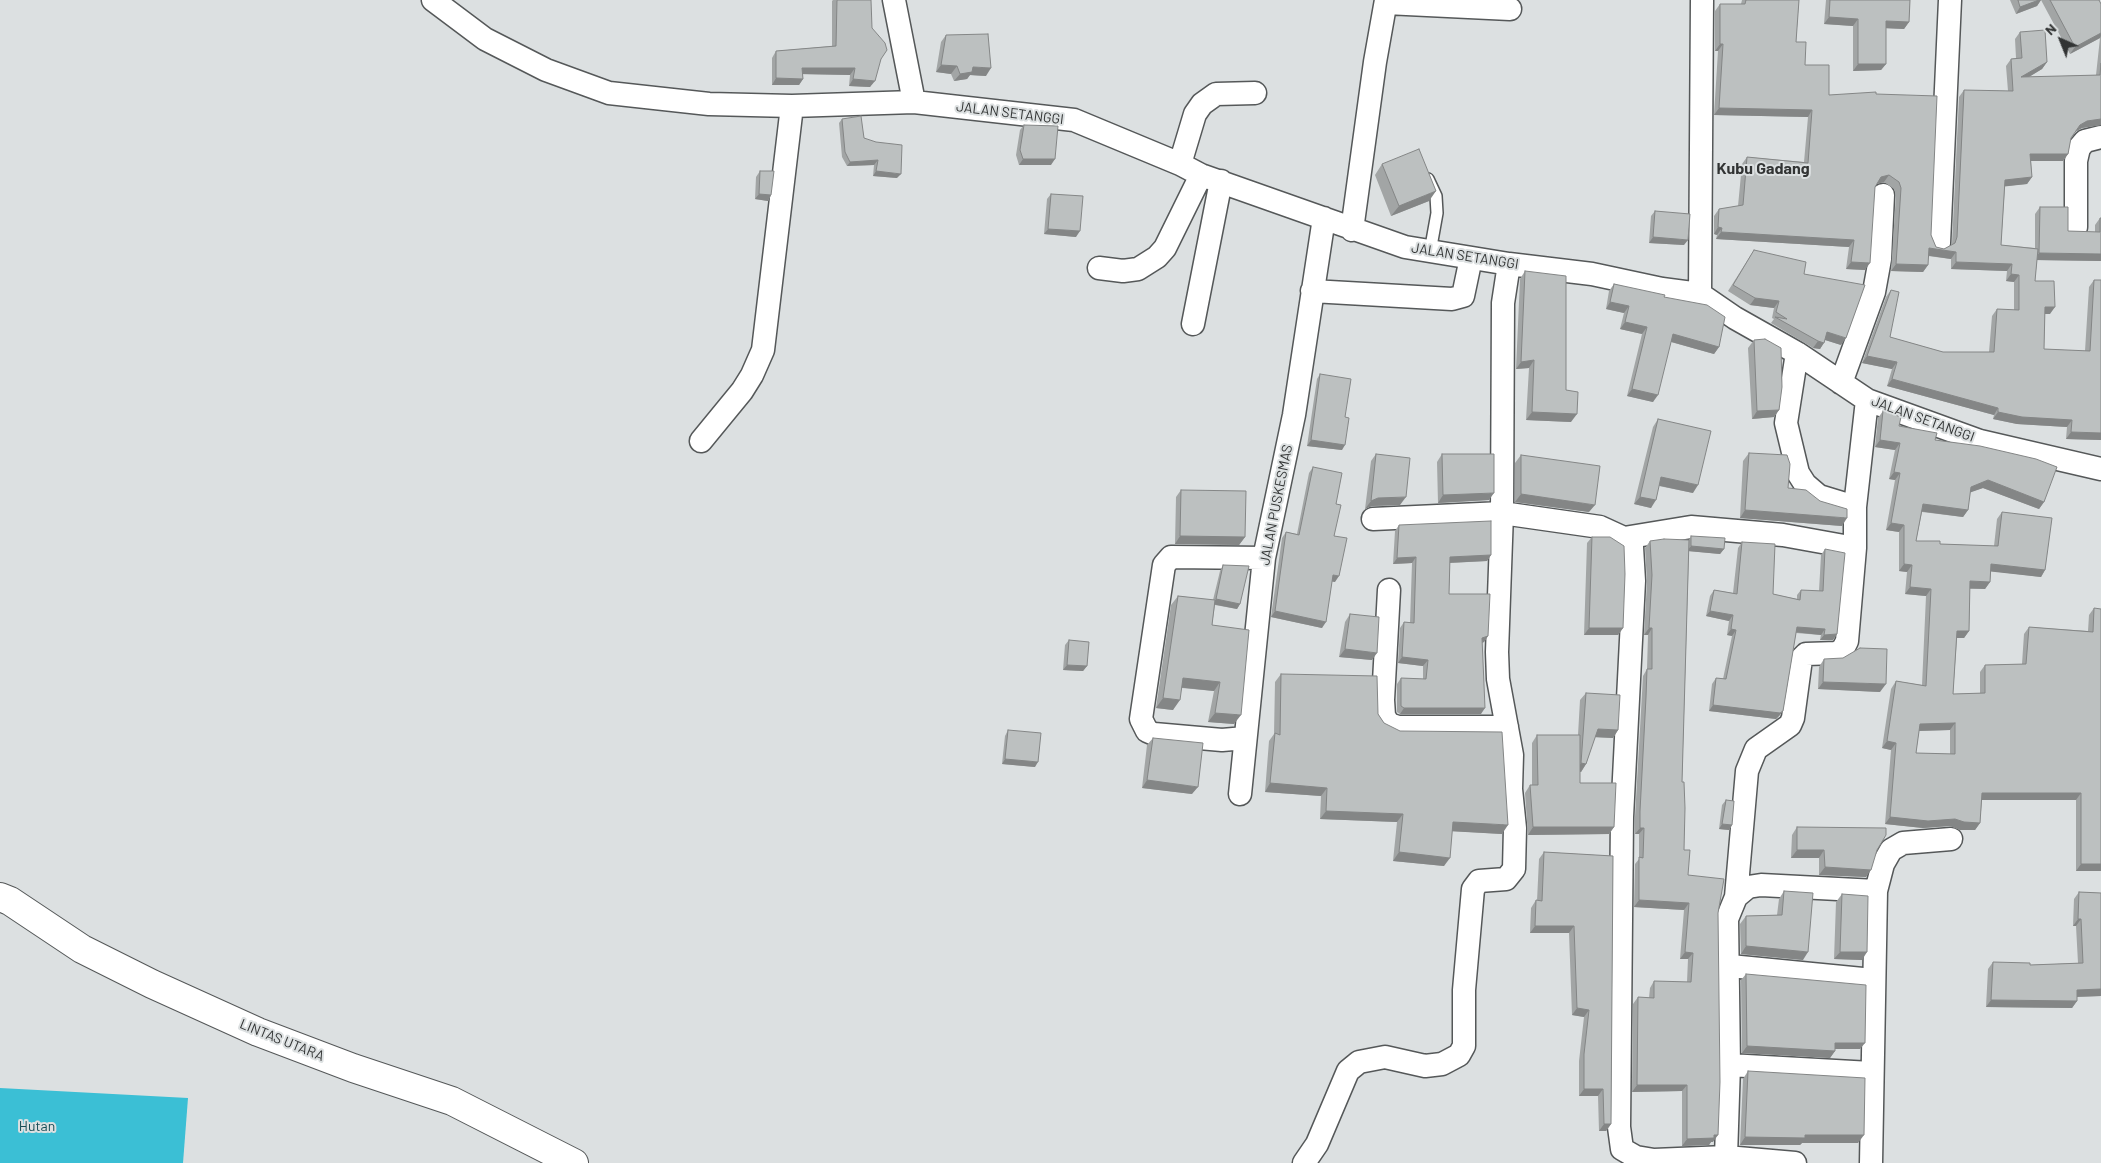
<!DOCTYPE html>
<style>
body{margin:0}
#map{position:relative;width:2101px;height:1163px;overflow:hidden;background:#dce0e1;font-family:Barlow,sans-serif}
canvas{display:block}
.north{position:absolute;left:2036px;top:15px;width:50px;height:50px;-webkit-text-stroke:4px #dce0e1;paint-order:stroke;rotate:316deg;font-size:14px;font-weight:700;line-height:20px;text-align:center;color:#323434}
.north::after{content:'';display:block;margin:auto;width:18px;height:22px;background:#323434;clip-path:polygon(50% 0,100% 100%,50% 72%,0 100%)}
</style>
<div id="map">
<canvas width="2101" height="1163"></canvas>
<div class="north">N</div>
</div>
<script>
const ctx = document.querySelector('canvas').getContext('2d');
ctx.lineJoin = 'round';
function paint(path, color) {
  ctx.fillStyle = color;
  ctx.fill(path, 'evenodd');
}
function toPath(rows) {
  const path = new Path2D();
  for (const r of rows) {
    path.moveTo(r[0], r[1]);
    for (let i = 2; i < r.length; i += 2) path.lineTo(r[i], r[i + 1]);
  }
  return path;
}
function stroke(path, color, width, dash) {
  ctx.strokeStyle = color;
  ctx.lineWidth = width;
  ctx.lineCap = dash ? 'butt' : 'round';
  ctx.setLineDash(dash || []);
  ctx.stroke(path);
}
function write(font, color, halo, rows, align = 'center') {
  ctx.font = font + ' Barlow,sans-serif';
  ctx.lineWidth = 4;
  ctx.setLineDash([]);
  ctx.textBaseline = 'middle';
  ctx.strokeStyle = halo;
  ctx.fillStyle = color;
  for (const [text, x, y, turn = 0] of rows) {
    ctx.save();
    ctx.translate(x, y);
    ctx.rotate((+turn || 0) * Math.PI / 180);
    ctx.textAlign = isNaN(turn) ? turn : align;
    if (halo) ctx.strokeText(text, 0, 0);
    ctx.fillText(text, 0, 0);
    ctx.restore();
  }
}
const forest = toPath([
 [0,1088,188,1098,183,1163,0,1163]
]);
const lane = toPath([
 [1428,179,1436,196,1437,213,1430,252]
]);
const street = toPath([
 [433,0,485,39,546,70,609,93,709,104,792,106,914,102,1074,120,1180,164,1201,175,1405,247,1509,264,1592,274,1662,289,1700,294,1735,318,1797,353,1867,400,1980,441,2101,469],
 [894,0,914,102],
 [1386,3,1510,9],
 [1180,164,1195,114,1202,104,1216,94,1255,93],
 [2076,227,2076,161,2079,148,2085,141,2101,137],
 [1352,230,1375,62,1386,0],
 [1939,243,1950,0],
 [1099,268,1123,271,1138,269,1157,257,1165,248,1201,175],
 [1312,291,1452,299,1463,296,1471,258],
 [1700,294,1702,0],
 [1193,324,1221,181],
 [1797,353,1786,423,1798,473,1805,484,1819,496,1855,507],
 [1841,383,1874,292,1880,259,1883,195],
 [701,441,742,391,752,375,763,350,792,106],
 [1373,519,1502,513,1600,527,1624,538,1632,547,1634,581,1622,817,1619,1127,1622,1149,1636,1157,1654,1160,1726,1157,1795,1163],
 [1624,538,1691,527,1783,535,1855,548],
 [1389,590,1383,700,1384,716,1389,724,1398,727,1507,727],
 [1245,738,1222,740,1154,734,1147,731,1141,719,1164,565,1171,557,1264,558],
 [1240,794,1264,558,1294,415,1324,218],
 [1736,897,1747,771,1756,749,1790,725,1793,718,1801,659,1806,654,1837,653,1843,649,1847,641,1855,548,1855,507,1867,400],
 [1730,966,1873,980],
 [1729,1065,1871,1073],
 [1726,1157,1729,1065,1727,919,1736,897,1748,887,1761,885,1876,891],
 [1304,1163,1317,1144,1348,1071,1359,1062,1385,1057,1425,1066,1442,1064,1459,1055,1464,1046,1464,990,1473,889,1479,881,1506,879,1514,869,1515,828,1511,789,1512,755,1498,679,1497,652,1502,513,1503,303,1509,264],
 [1871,1163,1876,891,1883,864,1891,850,1903,843,1951,839]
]);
const secondary = toPath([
 [0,897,10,901,82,949,152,984,258,1032,353,1068,452,1101,574,1163]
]);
const wall = toPath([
 [833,0,836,0,872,28,881,59,870,87,849,86,850,75,803,74,803,79,799,85,772,85,772,58,776,51,832,46,832,1],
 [1742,0,1799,0,1796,42,1805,65,1829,95,1876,94,1931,235,1936,247,1944,249,1952,245,1952,244,1959,97,1964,90,2008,91,2006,66,2011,59,2016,58,2015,39,2020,32,2047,62,2042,69,2029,77,2096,75,2100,38,2070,54,2041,0,2037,6,2016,14,2010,0,2099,0,2101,4,2101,125,2082,128,2075,132,2071,138,2068,154,2063,161,2031,161,2032,177,2027,184,2005,186,2001,245,2035,248,2035,214,2040,207,2068,231,2095,232,2095,225,2100,218,2101,218,2101,261,2037,260,2035,281,2050,314,2045,314,2044,349,2085,351,2089,287,2094,280,2101,440,2066,439,2067,427,2017,424,1993,419,1994,415,1887,386,1892,369,1862,363,1886,297,1891,290,1890,337,1943,352,1989,352,1992,316,1997,309,2014,310,2014,282,2006,281,2007,271,1951,269,1951,259,1928,256,1928,265,1923,272,1891,271,1896,195,1894,189,1884,182,1877,184,1875,187,1865,270,1846,269,1849,247,1716,239,1717,235,1714,234,1714,216,1719,209,1738,206,1742,164,1747,157,1804,162,1808,117,1714,115,1718,51,1715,51,1715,11,1720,4,1741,4],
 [1826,0,1910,0,1909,22,1904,29,1886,28,1886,64,1881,70,1853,71,1853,26,1824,24],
 [946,35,986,76,970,75,967,79,954,81,951,74,936,72,941,42],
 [842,119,864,138,897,178,873,176,874,165,847,166,842,157,839,123],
 [1024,125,1051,165,1019,165,1016,155,1020,130],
 [1382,164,1429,201,1391,216,1375,175],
 [760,171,771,195,768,201,755,199,756,177],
 [1051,194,1076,237,1044,234,1047,199],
 [1655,211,1684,245,1649,243,1651,216],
 [1754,250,1804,274,1841,345,1825,340,1820,349,1813,348,1771,323,1774,319,1772,318,1774,308,1750,305,1728,291],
 [1525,271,1566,390,1571,422,1526,420,1529,368,1516,369,1520,279],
 [1614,284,1664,297,1719,347,1714,354,1671,342,1653,402,1627,396,1642,334,1620,329,1624,313,1606,309,1609,291],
 [1754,340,1779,410,1774,417,1752,419,1748,348],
 [1320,374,1345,417,1342,450,1307,446,1317,379],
 [1883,411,1899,426,1935,440,2044,502,2039,509,1983,488,1970,492,1968,510,1963,517,1922,512,1916,541,1940,544,1994,546,1997,519,2002,512,2045,570,2041,577,1991,571,1990,582,1985,589,1970,589,1969,631,1964,638,1957,638,1953,694,1980,693,1980,672,1985,665,2022,664,2024,634,2029,627,2088,631,2089,615,2094,608,2101,871,2076,871,2076,800,1982,800,1980,823,1975,830,1960,830,1950,826,1923,828,1885,824,1891,750,1882,748,1891,689,1896,681,1922,685,1926,596,1905,594,1907,572,1899,571,1899,532,1886,530,1895,480,1889,479,1895,450,1875,447,1878,418],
 [1950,730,1950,754,1916,753,1919,731],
 [1658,419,1693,493,1659,486,1651,508,1634,504,1653,427],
 [1749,453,1788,488,1842,526,1740,518,1743,461],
 [1376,454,1400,505,1372,506,1365,509,1371,461],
 [1442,454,1489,500,1438,503,1437,462],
 [1521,455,1589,512,1515,502,1515,463],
 [1313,467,1336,504,1334,536,1335,582,1332,581,1322,628,1271,617,1282,538,1286,532,1297,534,1309,473],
 [1181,490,1245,537,1239,545,1175,544,1176,497],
 [1399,525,1491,555,1487,561,1450,563,1449,594,1488,636,1484,642,1482,643,1481,714,1400,714,1397,712,1397,684,1401,678,1423,679,1423,666,1398,663,1400,628,1404,622,1410,623,1412,563,1393,564,1395,531],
 [1691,536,1724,549,1720,554,1689,551,1682,782,1684,850,1688,875,1718,913,1713,1142,1711,1142,1709,1145,1682,1146,1682,1091,1632,1092,1633,1004,1638,997,1649,998,1650,988,1654,981,1687,982,1688,959,1680,959,1684,910,1634,907,1635,864,1639,859,1639,834,1635,834,1635,817,1643,676,1647,669,1648,635,1644,635,1647,582,1645,548,1650,541,1689,540],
 [1592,537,1623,628,1618,635,1584,635,1587,543],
 [1742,542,1773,594,1797,599,1797,595,1801,590,1819,591,1821,555,1825,549,1837,634,1833,640,1820,640,1821,635,1796,633,1783,711,1779,716,1776,719,1709,711,1712,684,1716,678,1723,679,1732,636,1727,635,1729,621,1706,616,1710,596,1714,590,1733,593,1738,548],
 [1223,565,1240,604,1237,609,1215,605,1212,625,1234,724,1208,722,1214,691,1182,688,1173,710,1156,708,1171,605,1178,596,1213,600,1220,571],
 [1350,614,1372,660,1339,657,1345,622],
 [1069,640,1087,666,1083,671,1063,670,1065,645],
 [1824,659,1880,692,1818,689,1819,667],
 [1281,674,1378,714,1384,723,1502,834,1452,831,1444,866,1393,861,1397,822,1320,819,1321,796,1265,792,1269,741,1274,734,1275,682],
 [1586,693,1618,730,1613,738,1595,737,1586,764,1581,772,1580,771,1580,783,1614,827,1609,834,1528,835,1525,793,1530,785,1532,785,1532,743,1537,735,1578,735,1580,700],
 [1008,730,1035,767,1002,764,1005,736],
 [1153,738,1192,794,1142,788,1147,745],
 [1726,800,1732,825,1729,830,1719,829,1722,805],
 [1797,827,1877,850,1866,877,1819,875,1819,858,1791,858,1792,835],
 [1544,852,1613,856,1611,1124,1606,1131,1599,1131,1598,1096,1579,1096,1579,1061,1584,1017,1572,1015,1569,933,1530,933,1531,908,1536,900,1537,901,1539,859],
 [1784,891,1803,960,1741,954,1740,924,1746,916,1777,915,1779,899],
 [2079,892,2101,893,2101,996,2077,997,2077,1001,2072,1008,1986,1007,1988,969,1993,962,2030,965,2078,963,2076,926,2073,926,2074,899],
 [1842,894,1862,960,1834,959,1836,902],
 [1746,974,1860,1049,1835,1049,1835,1051,1830,1058,1742,1053,1741,980],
 [1748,1071,1858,1143,1802,1143,1800,1145,1740,1145,1743,1079]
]);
const shadedWall = toPath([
 [2039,0,2041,0,2037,6,2016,14,2020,7],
 [1829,17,1858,19,1853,26,1824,24],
 [1886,21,1909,22,1904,29,1881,28],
 [2101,33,2101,36,2100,38,2070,54,2075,47],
 [1720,44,1723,44,1718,51,1715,51],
 [2047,62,2042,69,2017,84,2021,77],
 [1858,64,1886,64,1881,70,1853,71],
 [941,65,957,66,951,74,936,72],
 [973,67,991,68,986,76,970,75,967,79,954,81,960,74],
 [802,68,855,68,850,75,798,74],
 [776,78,803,79,799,85,772,85],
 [853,79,875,81,870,87,849,86],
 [1719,108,1812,110,1808,117,1714,115],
 [2101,119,2101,125,2082,128,2075,132,2080,125,2087,121],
 [2030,154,2068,154,2063,161,2025,161],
 [1023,159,1055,159,1051,165,1019,165],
 [878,160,874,165,847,166,850,162],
 [876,171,901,174,897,178,873,176],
 [1889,175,1884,182,1877,184,1881,177],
 [2032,177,2027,184,2000,187,2005,180],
 [1436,191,1429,201,1391,216,1399,206],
 [759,194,771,195,768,201,755,199],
 [1718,227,1722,228,1717,235,1714,234],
 [1048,229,1080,231,1076,237,1044,234],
 [1721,232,1854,240,1849,247,1716,239],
 [1653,237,1688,240,1684,245,1649,243],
 [1929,248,1956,252,1951,259,1924,255],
 [2039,253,2101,254,2101,261,2034,260],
 [1851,262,1870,263,1865,270,1846,269],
 [1956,262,2012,264,2007,271,1951,269],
 [1896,264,1928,265,1923,272,1891,271],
 [2011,274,2019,275,2014,282,2006,281],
 [1755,298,1779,301,1774,308,1750,305],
 [1610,302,1629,306,1624,313,1606,309],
 [2045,307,2055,307,2050,314,2041,314],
 [1625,322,1647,327,1642,334,1620,329],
 [1827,332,1846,338,1841,345,1822,339],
 [1673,334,1719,347,1714,354,1668,341],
 [1818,341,1824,343,1820,349,1813,348],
 [1867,356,1897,362,1892,369,1862,363],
 [1534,360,1529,368,1516,369,1521,362],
 [1892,379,1998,408,1994,415,1887,386],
 [1632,389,1658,395,1653,402,1627,396],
 [1779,410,1774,417,1752,419,1757,411],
 [1532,412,1577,414,1571,422,1526,420],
 [1998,412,2072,420,2067,427,2017,424,1993,419],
 [2071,432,2101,433,2101,440,2066,439],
 [1311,440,1345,445,1342,450,1307,446],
 [1880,440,1900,443,1895,450,1875,447],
 [1894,472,1900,473,1895,480,1889,479],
 [1661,477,1698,485,1693,493,1656,485],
 [1988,480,2044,502,2039,509,1983,488,1966,494,1971,487],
 [1494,493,1489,500,1438,503,1443,495],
 [1521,494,1595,505,1589,512,1515,502],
 [1406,497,1400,505,1372,506,1365,509,1371,501,1378,498],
 [1640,497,1656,500,1651,508,1634,504],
 [1923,504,1968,510,1963,517,1918,511],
 [1745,510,1847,518,1842,526,1740,518],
 [1891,523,1904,525,1899,532,1886,530],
 [1180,536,1245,537,1239,545,1175,544],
 [1691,546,1724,549,1720,554,1687,551],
 [1491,555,1487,561,1446,563,1450,557],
 [1416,557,1412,563,1393,564,1397,558],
 [1904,564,1912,565,1907,572,1899,571],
 [1991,564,2045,570,2041,577,1986,571],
 [1333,575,1339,576,1335,582,1329,581],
 [1970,581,1990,582,1985,589,1965,588],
 [1910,587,1931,589,1926,596,1905,594],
 [1216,599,1240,604,1237,609,1212,604],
 [1275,611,1326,622,1322,628,1271,617],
 [1710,611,1733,615,1729,621,1706,616],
 [1797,627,1825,629,1821,635,1793,632],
 [1589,628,1623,628,1618,635,1584,635],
 [1649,628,1652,628,1648,635,1644,635],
 [1731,629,1736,630,1732,636,1727,635],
 [1957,631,1969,631,1964,638,1952,638],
 [1837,634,1833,640,1820,640,1824,635],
 [1488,636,1484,642,1478,644,1482,638],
 [1345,649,1377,653,1372,660,1339,657],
 [1402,657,1428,660,1423,666,1398,663],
 [1067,665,1087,666,1083,671,1063,670],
 [1183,678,1220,682,1214,691,1176,687],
 [1823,682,1886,684,1880,692,1818,689],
 [1163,698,1180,700,1173,710,1156,708],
 [1713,705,1783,711,1779,716,1776,719,1709,711],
 [1404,708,1485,708,1481,714,1400,714],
 [1215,713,1241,715,1234,724,1208,722],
 [1955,723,1950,730,1916,731,1920,724],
 [1598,729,1618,730,1613,738,1592,737],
 [1887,741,1896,743,1891,750,1882,748],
 [1005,759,1038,762,1035,767,1002,764],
 [1581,763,1586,764,1581,772,1576,771],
 [1147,780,1198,787,1192,794,1142,788],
 [1270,783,1327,788,1321,796,1265,792],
 [1982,793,2081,793,2076,800,1977,800],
 [1326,811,1403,814,1397,822,1320,819],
 [1890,817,1955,819,1980,823,1975,830,1960,830,1950,826,1923,828,1885,824],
 [1453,822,1508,825,1502,834,1447,831],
 [1722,824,1732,825,1729,830,1719,829],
 [1533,827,1614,827,1609,834,1528,835],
 [1640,828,1644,828,1639,834,1635,834],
 [1797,850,1824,850,1819,858,1791,858],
 [1399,852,1450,858,1444,866,1393,861],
 [2081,864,2101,864,2101,871,2076,871],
 [1825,867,1871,870,1866,877,1819,875],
 [1639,900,1689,903,1684,910,1634,907],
 [2078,919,2081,919,2076,926,2073,926],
 [1535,926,1574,926,1569,933,1530,933],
 [1746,946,1808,952,1803,960,1741,954],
 [1685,952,1693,953,1688,959,1680,959],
 [1840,952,1867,952,1862,960,1834,959],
 [2101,989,2101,996,2072,997,2077,990],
 [1991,1000,2077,1001,2072,1008,1986,1007],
 [1577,1008,1589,1010,1584,1017,1572,1015],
 [1835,1043,1865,1043,1860,1049,1830,1049],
 [1747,1046,1835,1051,1830,1058,1742,1053],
 [1637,1085,1687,1085,1682,1091,1632,1092],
 [1584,1089,1603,1089,1598,1096,1579,1096],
 [1604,1124,1611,1124,1606,1131,1599,1131],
 [1714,1135,1718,1135,1713,1142,1711,1142,1709,1145,1682,1146,1687,1139],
 [1805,1135,1864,1135,1858,1143,1802,1143,1800,1145,1740,1145,1745,1137]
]);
const building = toPath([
 [837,0,871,0,872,28,885,43,887,50,881,59,875,81,853,79,855,68,802,68,803,79,776,78,776,51,836,46,837,0],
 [1746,0,1799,0,1796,42,1806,42,1805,65,1829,65,1829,95,1876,92,1876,94,1937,96,1931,235,1936,247,1944,249,1955,243,1957,237,1964,90,2013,91,2011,59,2022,58,2020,32,2045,30,2047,62,2021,77,2100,75,2101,63,2101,119,2087,121,2080,125,2071,138,2068,154,2030,154,2032,177,2005,180,2001,245,2038,249,2035,281,2054,281,2055,307,2045,307,2044,349,2090,351,2094,280,2101,280,2101,433,2071,432,2072,420,2022,417,1998,412,1998,408,1892,379,1897,362,1867,356,1891,290,1899,292,1890,337,1943,352,1994,352,1997,309,2019,310,2019,275,2011,274,2012,264,1956,262,1956,252,1929,248,1928,265,1896,264,1901,188,1899,182,1889,175,1881,177,1875,187,1870,263,1851,262,1854,240,1721,232,1722,228,1718,227,1719,209,1743,205,1747,157,1808,163,1812,110,1719,108,1723,44,1720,44,1720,4,1745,4,1746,0],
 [1830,0,1910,0,1909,22,1886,21,1886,64,1858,64,1858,19,1829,17,1830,0],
 [2018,0,2039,0,2020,7,2018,0],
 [2050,0,2099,0,2101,4,2101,33,2075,47,2050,0],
 [988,34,991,68,973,67,972,72,960,74,957,66,941,65,946,35,988,34],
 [861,116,864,138,876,142,902,145,901,174,876,171,878,160,850,162,845,152,842,119,861,116],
 [1024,125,1058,126,1055,159,1023,159,1020,150,1024,125],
 [1419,149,1436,191,1399,206,1382,164,1419,149],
 [760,171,774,171,771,195,759,194,760,171],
 [1051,194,1083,196,1080,231,1048,229,1051,194],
 [2040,207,2068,207,2068,231,2100,232,2100,218,2101,218,2101,254,2039,253,2040,207],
 [1655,211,1690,214,1688,240,1653,237,1655,211],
 [1754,250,1806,262,1804,274,1865,285,1846,338,1827,332,1824,343,1818,341,1775,317,1787,319,1776,312,1779,301,1755,298,1733,285,1754,250],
 [1525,271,1566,276,1566,390,1578,392,1577,414,1532,412,1534,360,1521,362,1525,271],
 [1614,284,1665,295,1664,297,1707,305,1725,317,1719,347,1673,334,1658,395,1632,389,1647,327,1625,322,1629,306,1610,302,1614,284],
 [1765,339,1781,348,1782,387,1779,410,1757,411,1754,340,1765,339],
 [1320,374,1351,379,1345,417,1349,418,1345,445,1311,440,1320,374],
 [1883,411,1901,417,1899,426,1937,433,1935,440,1980,446,2036,459,2057,467,2044,502,1988,480,1971,487,1968,510,1923,504,1916,541,1940,541,1940,544,1998,546,2002,512,2052,518,2045,570,1991,564,1990,582,1970,581,1969,631,1957,631,1953,694,1985,693,1985,665,2026,664,2029,627,2093,632,2094,608,2101,609,2101,864,2081,864,2081,793,1982,793,1980,823,1964,822,1955,819,1928,821,1890,817,1896,743,1887,741,1896,681,1926,686,1931,589,1910,587,1912,565,1904,564,1904,525,1891,523,1900,473,1894,472,1900,443,1880,440,1883,411],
 [1955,723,1955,754,1916,753,1920,724,1955,723],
 [1658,419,1711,431,1698,485,1661,477,1656,500,1640,497,1658,419],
 [1749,453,1787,455,1790,464,1788,488,1806,490,1820,501,1847,509,1847,518,1745,510,1749,453],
 [1376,454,1410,458,1406,497,1378,498,1371,501,1376,454],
 [1442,454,1494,454,1494,493,1443,495,1442,454],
 [1521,455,1600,466,1595,505,1521,494,1521,455],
 [1313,467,1342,473,1336,504,1341,505,1334,536,1347,538,1339,576,1333,575,1326,622,1275,611,1286,532,1299,535,1313,467],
 [1181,490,1246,491,1245,537,1180,536,1181,490],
 [1491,521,1491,555,1450,557,1449,594,1490,594,1488,636,1482,638,1485,708,1404,708,1401,706,1401,678,1426,679,1428,660,1402,657,1404,622,1414,623,1416,557,1397,558,1399,525,1491,521],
 [1691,536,1725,538,1724,549,1691,546,1691,536],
 [1592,537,1610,537,1624,546,1625,574,1623,628,1589,628,1592,537],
 [1664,539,1689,540,1682,782,1684,782,1685,808,1684,850,1690,850,1688,875,1724,879,1718,913,1720,1082,1718,1135,1714,1135,1714,1138,1687,1139,1687,1085,1637,1085,1638,997,1654,998,1654,981,1691,982,1693,953,1685,952,1689,903,1639,900,1639,857,1643,858,1644,828,1640,828,1640,811,1646,697,1647,669,1652,669,1652,628,1649,628,1652,575,1650,541,1664,539],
 [1742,542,1775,544,1773,594,1800,600,1801,590,1823,591,1825,549,1845,553,1837,634,1824,635,1825,629,1797,627,1783,711,1780,713,1713,705,1716,678,1726,679,1736,630,1731,629,1733,615,1710,611,1714,590,1737,594,1742,542],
 [1223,565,1249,566,1240,604,1216,599,1223,565],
 [1178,596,1215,600,1212,625,1249,630,1241,715,1215,713,1220,682,1183,678,1180,700,1163,698,1178,596],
 [1350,614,1379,617,1377,653,1345,649,1350,614],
 [1069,640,1089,642,1087,666,1067,665,1069,640],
 [1860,648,1887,649,1886,684,1823,682,1824,659,1843,658,1860,648],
 [1281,674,1377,676,1378,714,1384,723,1400,731,1502,732,1508,825,1453,822,1450,858,1399,852,1403,814,1326,811,1327,788,1270,783,1275,733,1280,735,1281,674],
 [1586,693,1620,695,1618,730,1598,729,1586,764,1581,763,1586,693],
 [1008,730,1041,733,1038,762,1005,759,1008,730],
 [1537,735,1580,735,1580,783,1616,783,1614,827,1533,827,1530,785,1538,785,1537,735],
 [1153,738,1203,743,1198,787,1147,780,1153,738],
 [1726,800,1734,801,1732,825,1722,824,1726,800],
 [1797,827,1886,828,1886,835,1877,850,1871,870,1825,867,1824,850,1797,850,1797,827],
 [1544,852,1613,856,1611,1124,1604,1124,1603,1089,1584,1089,1584,1054,1589,1010,1577,1008,1574,926,1535,926,1536,900,1542,901,1544,852],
 [1784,891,1813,893,1808,952,1746,946,1746,916,1782,915,1784,891],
 [2079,892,2101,893,2101,989,2077,990,2077,1001,1991,1000,1993,962,2030,963,2030,965,2083,963,2081,919,2078,919,2079,892],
 [1842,894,1868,896,1867,952,1840,952,1842,894],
 [1746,974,1866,985,1865,1043,1835,1043,1835,1051,1747,1046,1746,974],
 [1748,1071,1865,1078,1864,1135,1805,1135,1805,1138,1745,1137,1748,1071]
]);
const streetNames = [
 ["JALAN SETANGGI",1010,113,7],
 ["JALAN SETANGGI",1465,256,9],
 ["JALAN SETANGGI",1923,419,20],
 ["JALAN PUSKESMAS",1276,505,-79],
 ["LINTAS UTARA",282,1040,22]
];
const parkNames = [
 ["Hutan",37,1126]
];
const quarterNames = [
 ["Kubu Gadang",1763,169]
];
paint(forest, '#3bbfd5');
stroke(lane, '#555859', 14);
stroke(street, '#555859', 25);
stroke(secondary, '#555859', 30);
stroke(lane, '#fff', 11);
stroke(street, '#fff', 22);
stroke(secondary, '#fff', 28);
paint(wall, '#a2a5a5');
paint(shadedWall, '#848686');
paint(building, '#bcc0c0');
stroke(building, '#848686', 1);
write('14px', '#323434', '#dce0e1', streetNames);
write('14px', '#154c55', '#dce0e1', parkNames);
write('bold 16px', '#323434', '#dce0e1', quarterNames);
</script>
